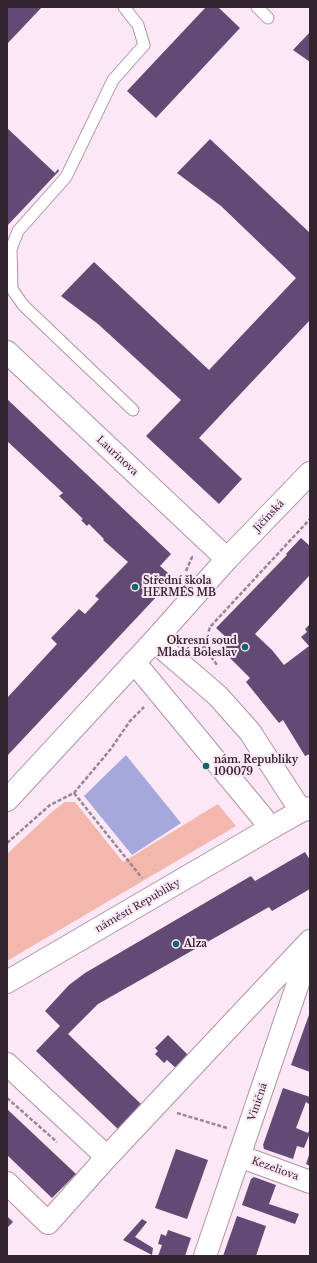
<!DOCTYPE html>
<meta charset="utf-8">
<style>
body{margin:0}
#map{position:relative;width:317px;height:1263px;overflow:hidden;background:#fce7f6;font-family:"Libre Baskerville",serif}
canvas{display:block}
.frame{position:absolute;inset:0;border:8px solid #33262f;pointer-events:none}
</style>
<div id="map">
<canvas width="317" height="1263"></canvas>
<div class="frame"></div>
</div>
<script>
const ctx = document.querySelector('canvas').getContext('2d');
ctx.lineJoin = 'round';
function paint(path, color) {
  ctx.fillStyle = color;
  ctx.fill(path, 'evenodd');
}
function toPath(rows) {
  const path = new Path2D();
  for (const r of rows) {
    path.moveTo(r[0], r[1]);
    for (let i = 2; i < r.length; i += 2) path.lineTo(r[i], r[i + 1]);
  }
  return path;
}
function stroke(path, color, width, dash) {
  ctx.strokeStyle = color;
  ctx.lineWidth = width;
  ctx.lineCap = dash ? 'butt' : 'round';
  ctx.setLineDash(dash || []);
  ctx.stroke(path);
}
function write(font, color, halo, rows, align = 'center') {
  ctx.font = font + ' "Libre Baskerville",serif';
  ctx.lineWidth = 4;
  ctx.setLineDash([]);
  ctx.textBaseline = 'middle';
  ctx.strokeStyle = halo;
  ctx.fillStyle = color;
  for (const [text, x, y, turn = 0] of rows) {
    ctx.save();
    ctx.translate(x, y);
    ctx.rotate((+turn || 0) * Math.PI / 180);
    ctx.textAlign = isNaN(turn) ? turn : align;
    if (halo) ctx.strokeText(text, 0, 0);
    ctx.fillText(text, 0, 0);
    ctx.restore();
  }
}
const green = toPath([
 [65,802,75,802,123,862,218,804,236,826,7,961,7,854,53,811]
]);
const water = toPath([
 [126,755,181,823,132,855,84,796]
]);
const building = toPath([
 [7,7,42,7,7,44],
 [206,7,218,7,240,28,156,118,127,91],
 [310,32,310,62,293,50],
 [7,128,55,173,58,169,59,171,7,226],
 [210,139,310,233,310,320,199,438,242,479,219,504,146,436,181,400,98,324,61,296,94,262,209,370,296,278,221,206,177,173],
 [7,399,171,554,160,566,174,578,7,756,7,698,57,644,51,638,79,609,85,614,99,599,95,596,128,562,103,540,104,539,89,524,87,526,81,520,83,519,59,496,63,493,7,441],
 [301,538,310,546,310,577,309,576,255,634,272,650,284,665,309,646,301,637,307,632,305,629,310,624,310,695,309,696,310,698,310,754,305,756,283,720,279,723,246,682,250,678,220,648,228,639,216,628,287,555,286,554],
 [305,852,310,860,310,889,272,911,269,907,98,1004,68,1034,142,1105,119,1130,36,1051,60,1026,45,1011,69,985,85,973,251,876,255,881],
 [310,1012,310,1072,291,1065],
 [168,1035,189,1056,177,1069,167,1060,164,1063,155,1054,158,1051,155,1048],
 [283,1088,310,1097,309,1104,306,1102,296,1128,308,1133,310,1129,310,1133,304,1148,297,1146,293,1159,264,1149,263,1145],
 [7,1109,76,1174,52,1198,7,1155],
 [176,1149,208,1160,187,1219,155,1208],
 [310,1152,310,1166,306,1164],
 [254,1177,276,1185,269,1204,299,1214,295,1224,242,1205,251,1179],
 [7,1216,13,1222,7,1228],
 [237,1216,266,1226,256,1256,223,1256],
 [142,1219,147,1222,135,1237,153,1248,152,1255,123,1240],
 [168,1230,191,1238,185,1256,158,1256,162,1245,158,1244,161,1234,166,1236]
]);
const path = toPath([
 [186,571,192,557,191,556],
 [204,647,217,665],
 [199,653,204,647,210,627,310,519],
 [74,793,142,878],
 [7,843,50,805,74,793,110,750,130,721,144,707],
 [7,1098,57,1142],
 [177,1113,227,1128]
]);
const service = toPath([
 [124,7,138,25,144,45,113,80,66,177,18,231,11,249,12,289,23,305,133,410],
 [257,7,268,18]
]);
const minor = toPath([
 [7,352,227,559],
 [154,641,218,696,250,732,301,811],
 [134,662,263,818,269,829],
 [7,982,269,829,301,811,310,808],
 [7,1064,107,1157],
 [239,1156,310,1182],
 [7,1183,48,1223,107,1157,310,941],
 [205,1256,310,948]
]);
const tertiary = toPath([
 [7,800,154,641,227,559,310,473]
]);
const markers = [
 [135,587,4,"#15646b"],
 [245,647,4,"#15646b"],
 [206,766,4,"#15646b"],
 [176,944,4,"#15646b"]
];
const streetNames = [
 ["Laurinova",117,456,43],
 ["Jičínská",269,516,-47],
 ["náměstí Republiky",138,906,-30],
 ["Viničná",258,1102,-71],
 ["Kezeliova",275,1169,20]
];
const poiNames = [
 ["Střední škola",143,581],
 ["HERMÉS MB",143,593],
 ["Okresní soud",237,641,"right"],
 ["Mladá Boleslav",237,653,"right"],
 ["nám. Republiky",214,760],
 ["100079",214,772],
 ["Alza",184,944]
];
paint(green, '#f4b7ae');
paint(water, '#a6a7db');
paint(building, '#634a75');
stroke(service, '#b292a9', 13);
stroke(minor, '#b292a9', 24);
stroke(tertiary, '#b292a9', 24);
stroke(path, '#988793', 2.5, [4, 2]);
stroke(service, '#fff', 11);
stroke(minor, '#fff', 22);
stroke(tertiary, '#fff', 22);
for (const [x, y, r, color] of markers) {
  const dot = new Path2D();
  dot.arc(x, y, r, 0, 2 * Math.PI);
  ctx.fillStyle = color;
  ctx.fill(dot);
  stroke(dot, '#fce7f6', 1.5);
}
write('10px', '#33262f', '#fce7f6', streetNames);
write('bold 10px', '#33262f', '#fce7f6', poiNames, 'left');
</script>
